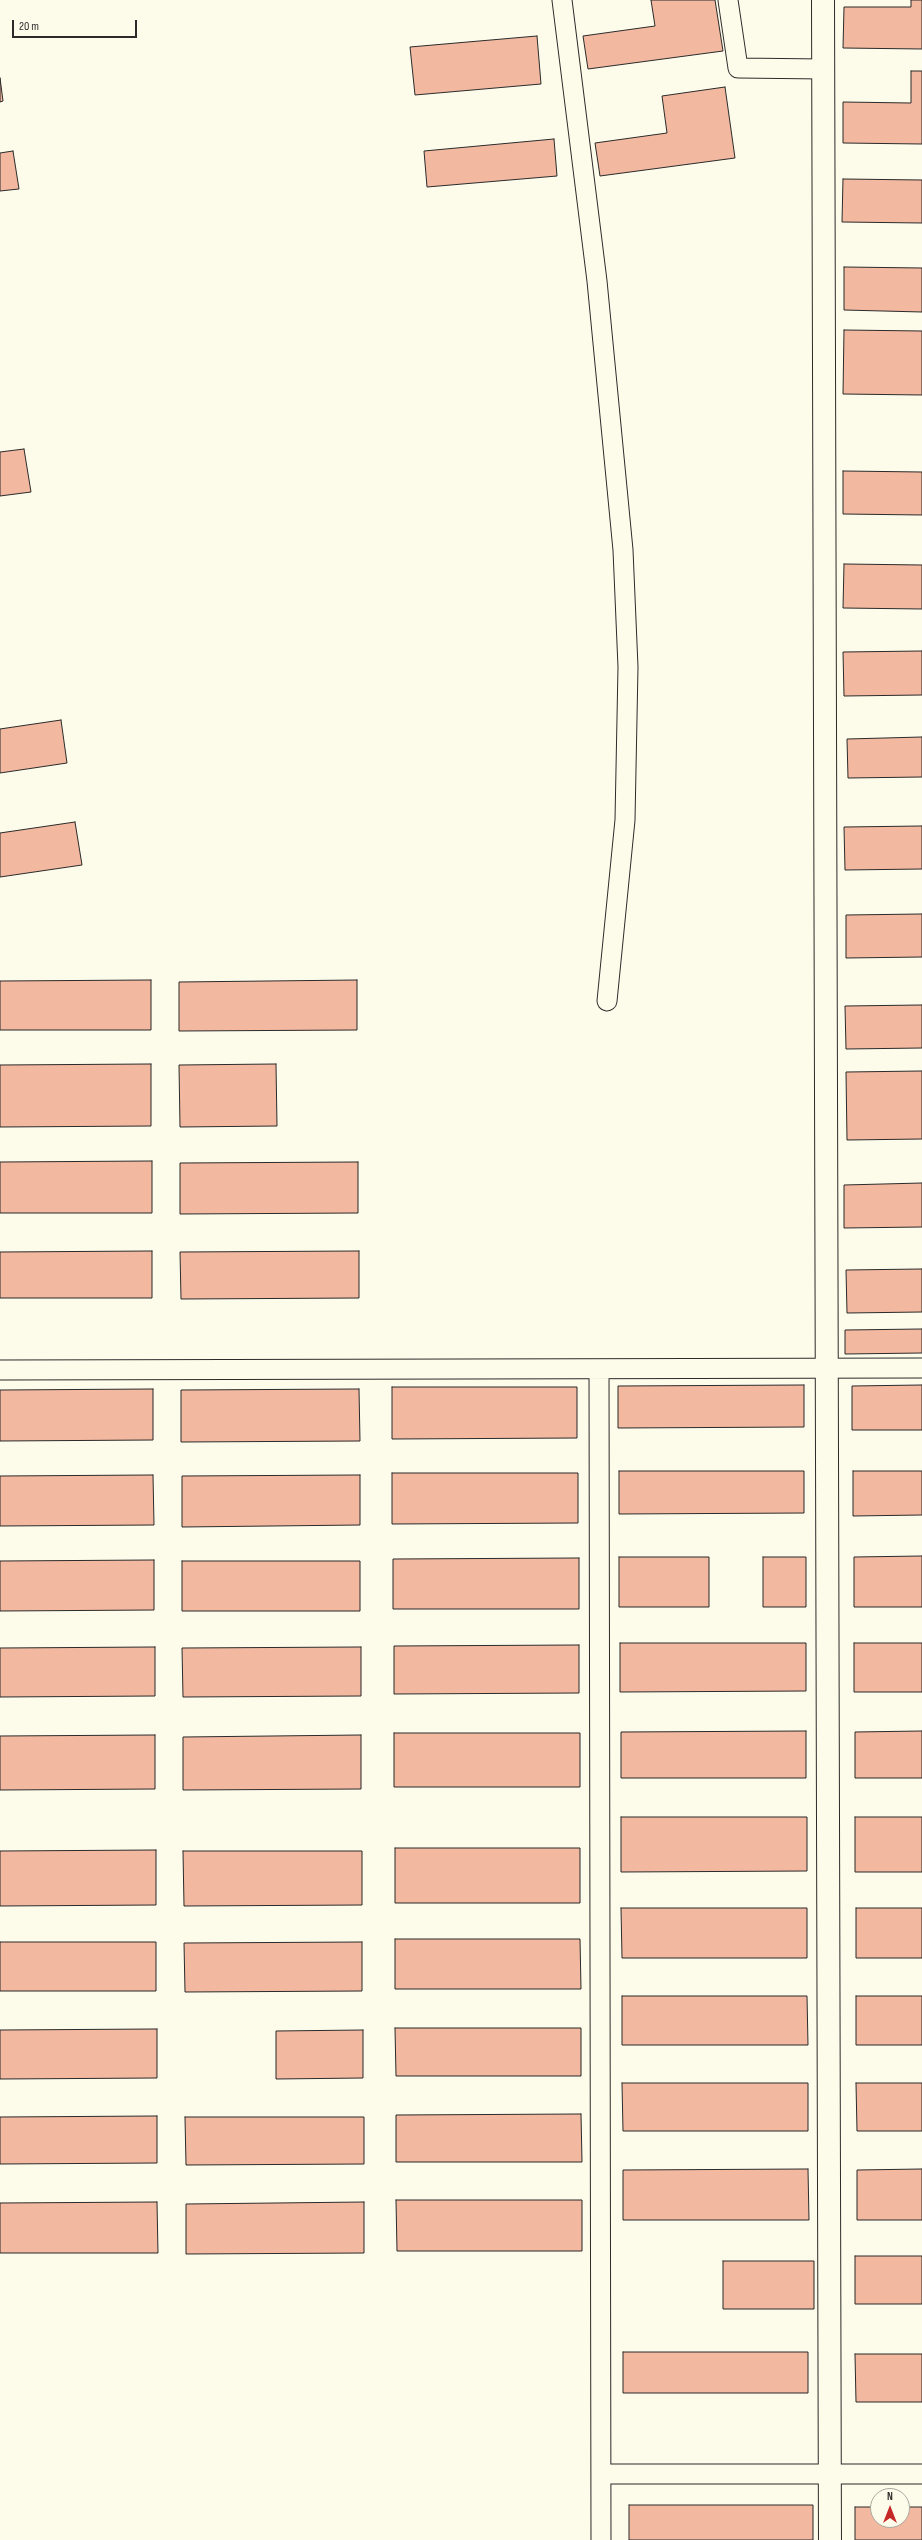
<!DOCTYPE html>
<style>
body{margin:0}
#map{position:relative;width:922px;height:2540px;overflow:hidden;background:#fdfbea;font-family:"Sofia Sans Condensed",sans-serif}
canvas{display:block}
.north{position:absolute;left:870px;top:2488px;width:40px;height:40px;box-sizing:border-box;background:#fdfbea;border:1px solid #a9a89e;border-radius:50%;rotate:0deg;font-size:11px;font-weight:700;line-height:16px;text-align:center;color:#2b2b2b}
.north::after{content:'';display:block;margin:auto;width:14px;height:18px;background:#c62828;clip-path:polygon(50% 0,100% 100%,50% 72%,0 100%)}
.scale{position:absolute;left:12px;top:20px;width:125px;height:18px;box-sizing:border-box;border:2px solid #2b2b2b;border-top:0;padding-left:5px;font-size:12px;line-height:14px;white-space:nowrap;color:#2b2b2b;-webkit-text-stroke:3px #fdfbea;paint-order:stroke}
</style>
<div id="map">
<canvas width="922" height="2540"></canvas>
<div class="north">N</div>
<div class="scale">20 m</div>
</div>
<script>
const ctx = document.querySelector('canvas').getContext('2d');
ctx.lineJoin = 'round';
function paint(path, color) {
  ctx.fillStyle = color;
  ctx.fill(path, 'evenodd');
}
function toPath(rows) {
  const path = new Path2D();
  for (const r of rows) {
    path.moveTo(r[0], r[1]);
    for (let i = 2; i < r.length; i += 2) path.lineTo(r[i], r[i + 1]);
  }
  return path;
}
function stroke(path, color, width, dash) {
  ctx.strokeStyle = color;
  ctx.lineWidth = width;
  ctx.lineCap = dash ? 'butt' : 'round';
  ctx.setLineDash(dash || []);
  ctx.stroke(path);
}
const building = toPath([
 [651,0,715,0,723,51,588,69,583,36,655,26,651,0],
 [911,0,922,0,922,49,843,48,844,7,911,7,911,0],
 [537,36,541,84,415,95,410,47,537,36],
 [911,71,922,71,922,144,843,143,843,102,911,103,911,71],
 [0,78,3,101,0,102,0,78],
 [725,87,735,158,600,176,595,143,667,133,662,96,725,87],
 [554,139,557,176,427,187,424,151,554,139],
 [13,151,19,189,0,191,0,153,13,151],
 [843,179,922,180,922,223,842,222,843,179],
 [844,267,922,268,922,312,844,310,844,267],
 [844,330,922,331,922,395,843,394,844,330],
 [24,449,31,492,0,496,0,452,24,449],
 [843,471,922,472,922,515,843,514,843,471],
 [844,564,922,565,922,609,843,608,844,564],
 [922,651,922,695,844,696,843,652,922,651],
 [61,720,67,763,0,773,0,729,61,720],
 [922,737,922,777,848,778,847,739,922,737],
 [75,822,82,865,0,877,0,833,75,822],
 [922,826,922,869,845,870,844,827,922,826],
 [922,914,922,957,846,958,846,915,922,914],
 [151,980,151,1030,0,1030,0,981,151,980],
 [357,980,357,1030,179,1031,179,982,357,980],
 [922,1005,922,1048,846,1049,845,1006,922,1005],
 [151,1064,151,1126,0,1127,0,1065,151,1064],
 [276,1064,277,1126,180,1127,179,1065,276,1064],
 [922,1071,922,1139,847,1140,846,1072,922,1071],
 [152,1161,152,1213,0,1213,0,1162,152,1161],
 [358,1162,358,1213,180,1214,180,1163,358,1162],
 [922,1183,922,1227,844,1228,844,1185,922,1183],
 [152,1251,152,1298,0,1298,0,1252,152,1251],
 [359,1251,359,1298,181,1299,180,1252,359,1251],
 [922,1269,922,1312,847,1313,846,1270,922,1269],
 [922,1329,922,1353,845,1354,845,1330,922,1329],
 [804,1385,804,1427,618,1428,618,1386,804,1385],
 [922,1385,922,1430,852,1430,852,1386,922,1385],
 [392,1387,577,1387,577,1438,392,1439,392,1387],
 [153,1389,153,1440,0,1441,0,1390,153,1389],
 [359,1389,360,1441,181,1442,181,1390,359,1389],
 [619,1471,804,1471,804,1513,619,1514,619,1471],
 [853,1471,922,1471,922,1515,853,1516,853,1471],
 [392,1473,578,1473,578,1523,392,1524,392,1473],
 [153,1475,154,1525,0,1526,0,1476,153,1475],
 [360,1475,360,1525,182,1527,182,1476,360,1475],
 [922,1556,922,1607,854,1607,854,1557,922,1556],
 [619,1557,709,1557,709,1607,619,1607,619,1557],
 [763,1557,806,1557,806,1607,763,1607,763,1557],
 [579,1558,579,1609,393,1609,393,1559,579,1558],
 [154,1560,154,1610,0,1611,0,1561,154,1560],
 [182,1561,360,1561,360,1611,182,1611,182,1561],
 [620,1643,806,1643,806,1691,620,1692,620,1643],
 [854,1643,922,1643,922,1692,854,1692,854,1643],
 [579,1645,579,1693,394,1694,394,1646,579,1645],
 [155,1647,155,1696,0,1697,0,1648,155,1647],
 [361,1647,361,1696,183,1697,182,1648,361,1647],
 [806,1731,806,1778,621,1778,621,1732,806,1731],
 [922,1731,922,1778,855,1778,855,1732,922,1731],
 [394,1733,580,1733,580,1787,394,1787,394,1733],
 [155,1735,155,1789,0,1790,0,1736,155,1735],
 [361,1735,361,1789,183,1790,183,1737,361,1735],
 [621,1817,807,1817,807,1871,621,1872,621,1817],
 [855,1817,922,1817,922,1872,855,1872,855,1817],
 [395,1848,580,1848,580,1903,395,1903,395,1848],
 [156,1850,156,1905,0,1906,0,1851,156,1850],
 [183,1851,362,1851,362,1905,184,1906,183,1851],
 [621,1908,807,1908,807,1958,622,1958,621,1908],
 [856,1908,922,1908,922,1958,856,1958,856,1908],
 [395,1939,580,1939,581,1989,395,1989,395,1939],
 [0,1942,156,1942,156,1991,0,1991,0,1942],
 [362,1942,362,1991,185,1992,184,1943,362,1942],
 [622,1996,807,1996,808,2045,622,2045,622,1996],
 [856,1996,922,1996,922,2045,856,2045,856,1996],
 [395,2028,581,2028,581,2076,396,2076,395,2028],
 [157,2029,157,2078,0,2079,0,2030,157,2029],
 [363,2030,363,2078,276,2079,276,2031,363,2030],
 [622,2083,808,2083,808,2131,623,2131,622,2083],
 [856,2083,922,2083,922,2131,857,2131,856,2083],
 [581,2114,582,2162,396,2162,396,2115,581,2114],
 [157,2116,157,2163,0,2164,0,2117,157,2116],
 [185,2117,364,2117,364,2164,186,2165,185,2117],
 [808,2169,809,2220,623,2220,623,2170,808,2169],
 [922,2169,922,2220,857,2220,857,2170,922,2169],
 [396,2200,582,2200,582,2251,397,2251,396,2200],
 [157,2202,158,2253,0,2253,0,2203,157,2202],
 [364,2202,364,2253,186,2254,186,2204,364,2202],
 [855,2256,922,2256,922,2304,855,2304,855,2256],
 [723,2261,814,2261,814,2309,723,2309,723,2261],
 [623,2352,808,2352,808,2393,623,2393,623,2352],
 [855,2354,922,2354,922,2402,856,2402,855,2354],
 [629,2505,813,2505,813,2540,629,2540,629,2505],
 [855,2507,878,2507,878,2520,902,2520,902,2507,922,2507,922,2540,855,2540,855,2507]
]);
const service = toPath([
 [562,0,597,281,623,550,628,667,625,820,607,1001],
 [728,0,738,68,824,69],
 [599,1369,601,2540],
 [0,1370,922,1368],
 [601,2474,922,2474]
]);
const minor = toPath([
 [823,0,830,2540]
]);
paint(building, '#f2b8a0');
stroke(building, '#2b2b2b', 1);
stroke(service, '#2b2b2b', 21);
stroke(minor, '#2b2b2b', 24);
stroke(service, '#fdfbea', 19);
stroke(minor, '#fdfbea', 22);
</script>
